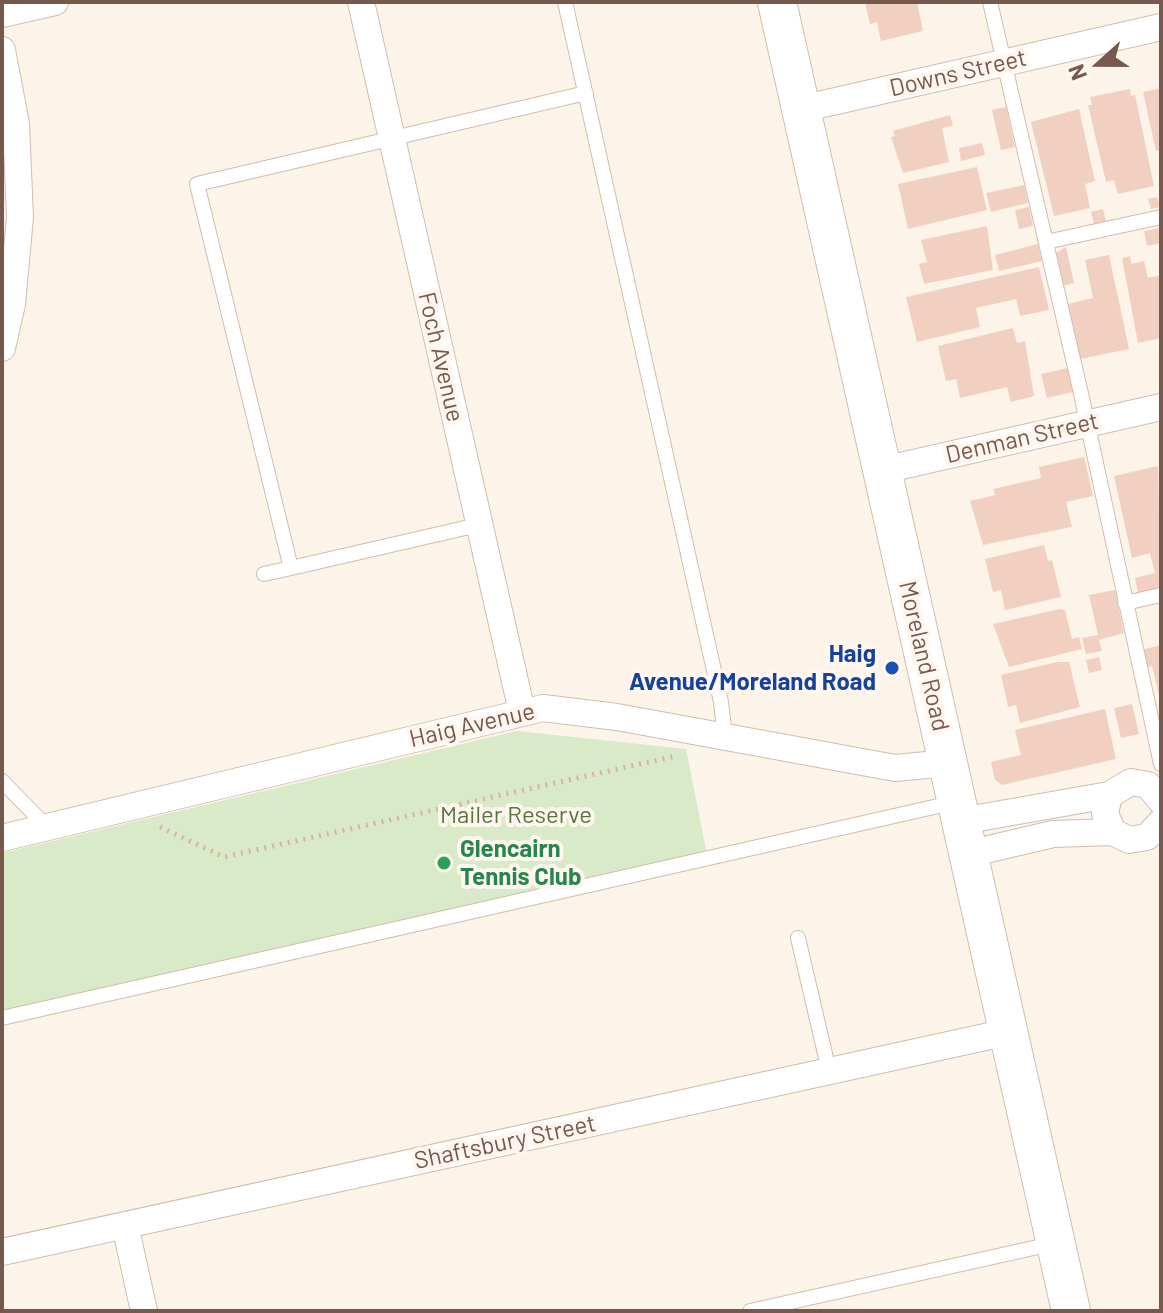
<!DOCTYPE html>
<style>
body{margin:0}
#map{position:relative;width:1163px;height:1313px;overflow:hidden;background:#fcf3e9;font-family:Barlow,sans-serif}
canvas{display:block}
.frame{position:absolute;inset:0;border:4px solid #77584c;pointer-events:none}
.north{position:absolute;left:1059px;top:24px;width:80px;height:80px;-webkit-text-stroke:6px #fff7ef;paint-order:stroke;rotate:249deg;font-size:22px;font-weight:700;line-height:32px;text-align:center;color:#77584c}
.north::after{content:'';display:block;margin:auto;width:28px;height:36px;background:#77584c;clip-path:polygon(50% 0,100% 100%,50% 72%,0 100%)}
</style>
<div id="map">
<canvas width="1163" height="1313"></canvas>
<div class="frame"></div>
<div class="north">N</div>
</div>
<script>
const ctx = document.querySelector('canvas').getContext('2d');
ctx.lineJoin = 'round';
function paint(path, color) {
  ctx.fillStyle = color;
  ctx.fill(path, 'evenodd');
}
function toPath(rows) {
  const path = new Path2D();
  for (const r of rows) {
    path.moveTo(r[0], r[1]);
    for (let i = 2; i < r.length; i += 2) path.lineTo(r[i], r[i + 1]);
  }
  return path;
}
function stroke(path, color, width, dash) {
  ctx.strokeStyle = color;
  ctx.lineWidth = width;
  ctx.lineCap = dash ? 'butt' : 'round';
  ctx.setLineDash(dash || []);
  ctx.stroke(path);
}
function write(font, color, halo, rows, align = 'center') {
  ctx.font = font + ' Barlow,sans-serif';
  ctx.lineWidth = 8;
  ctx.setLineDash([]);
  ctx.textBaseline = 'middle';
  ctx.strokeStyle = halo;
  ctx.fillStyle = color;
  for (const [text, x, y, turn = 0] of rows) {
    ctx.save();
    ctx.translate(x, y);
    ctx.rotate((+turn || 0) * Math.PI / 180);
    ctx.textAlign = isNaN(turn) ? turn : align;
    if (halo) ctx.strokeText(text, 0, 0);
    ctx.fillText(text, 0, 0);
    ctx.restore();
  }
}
const green = toPath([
 [517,731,686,749,707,855,2,1011,2,853]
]);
const building = toPath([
 [865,2,917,2,923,31,881,41,877,22,870,24],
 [1161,88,1161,150,1156,151,1143,92],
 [1130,89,1131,96,1135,95,1154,186,1118,194,1114,180,1106,182,1088,105,1092,105,1090,97],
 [1006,107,1015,147,1001,150,992,110],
 [1079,109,1095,181,1085,184,1090,208,1054,216,1031,122],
 [950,115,953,126,942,128,949,162,903,173,891,137,895,136,893,131],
 [982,143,985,155,961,161,959,148],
 [977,167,987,210,908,229,898,184],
 [1024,185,1028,203,991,212,986,193],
 [1157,197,1160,207,1151,209,1148,199],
 [1029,207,1033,226,1019,229,1015,210],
 [1103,209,1106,221,1094,224,1091,212],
 [987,226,993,270,924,284,919,264,927,262,921,240],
 [1161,228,1161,243,1147,246,1144,231],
 [1038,244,1042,261,999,271,995,255],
 [1066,247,1074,283,1061,286,1054,254],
 [1109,255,1129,349,1080,359,1068,304,1093,298,1085,260],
 [1130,256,1131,264,1144,261,1148,278,1161,275,1161,338,1138,343,1122,258],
 [1039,267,1049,310,1020,316,1016,299,976,308,980,327,917,342,906,297],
 [1013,328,1017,343,1025,341,1034,396,1011,402,1007,387,960,398,956,379,946,381,938,346],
 [1072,367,1077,391,1047,398,1041,374],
 [1084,457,1093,496,1066,502,1072,527,983,545,970,501,995,495,993,489,1041,478,1039,467],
 [1158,466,1161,588,1138,593,1135,578,1155,573,1150,553,1132,558,1114,476],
 [1044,545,1048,561,1052,560,1061,597,1005,610,1001,590,993,592,985,559],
 [1115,590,1124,633,1099,640,1102,651,1086,654,1082,638,1098,635,1089,595],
 [1060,609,1065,610,1072,639,1079,637,1082,649,1009,667,993,624],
 [1161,645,1161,698,1160,699,1152,666,1146,668,1141,650],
 [1099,657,1102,670,1089,673,1086,660],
 [1057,662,1069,662,1080,707,1020,723,1016,705,1008,707,1001,675],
 [1132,704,1139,734,1121,738,1114,708],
 [1105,709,1116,759,1002,785,995,780,991,762,1021,755,1015,730]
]);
const path = toPath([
 [160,827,224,857,676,756]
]);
const lane = toPath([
 [565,2,721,702,725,737],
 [990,2,1080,389,1161,764],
 [1046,242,1161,217],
 [478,525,291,568,197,184,586,93],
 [264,574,291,568],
 [1125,603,1161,595],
 [2,781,47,827],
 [798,938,829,1071],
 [2,1018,956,802],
 [750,1311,1056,1243]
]);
const street = toPath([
 [361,2,522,712],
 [2,14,55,2],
 [2,50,16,124,20,217,12,304,2,348],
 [801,109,1161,27],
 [883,470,1161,407],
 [1161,801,1148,785,1131,782,1109,795,1105,814,1113,832,1129,840,1147,837,1161,822],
 [961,821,1109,795],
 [2,838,543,708,617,717,895,768,948,763],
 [968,854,1053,834,1113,832],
 [125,1225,144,1311],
 [2,1252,1008,1032]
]);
const secondary = toPath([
 [777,2,1071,1311]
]);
const markers = [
 [892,668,8,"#1a4fb4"],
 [444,863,8,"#2e9e5b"]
];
const streetNames = [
 ["Downs Street",958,73,-13],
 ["Foch Avenue",441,357,77],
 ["Denman Street",1022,438,-13],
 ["Moreland Road",924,656,77],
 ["Haig Avenue",472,725,-13],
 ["Shaftsbury Street",505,1142,-12]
];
const transitNames = [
 ["Haig",876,654],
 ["Avenue/Moreland Road",876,682]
];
const parkNames = [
 ["Mailer Reserve",516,815]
];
const leisureNames = [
 ["Glencairn",460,849],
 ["Tennis Club",460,877]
];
paint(green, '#d8eac7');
paint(building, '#f1d0c1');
stroke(lane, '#d1bcb1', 16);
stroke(street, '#d1bcb1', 28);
stroke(secondary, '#d4bcae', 40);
stroke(path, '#d7b3a3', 5, [2, 6]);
stroke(lane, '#fff', 14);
stroke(street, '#fff', 26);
stroke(secondary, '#fff', 38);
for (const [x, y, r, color] of markers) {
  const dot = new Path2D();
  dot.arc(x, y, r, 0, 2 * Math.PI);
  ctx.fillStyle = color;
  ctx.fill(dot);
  stroke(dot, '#fff7ef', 3);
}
write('24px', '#77584c', '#fff7ef', streetNames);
write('bold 24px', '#164399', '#fff7ef', transitNames, 'right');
write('24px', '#567641', '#fff7ef', parkNames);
write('bold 24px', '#27864d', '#fff7ef', leisureNames, 'left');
</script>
